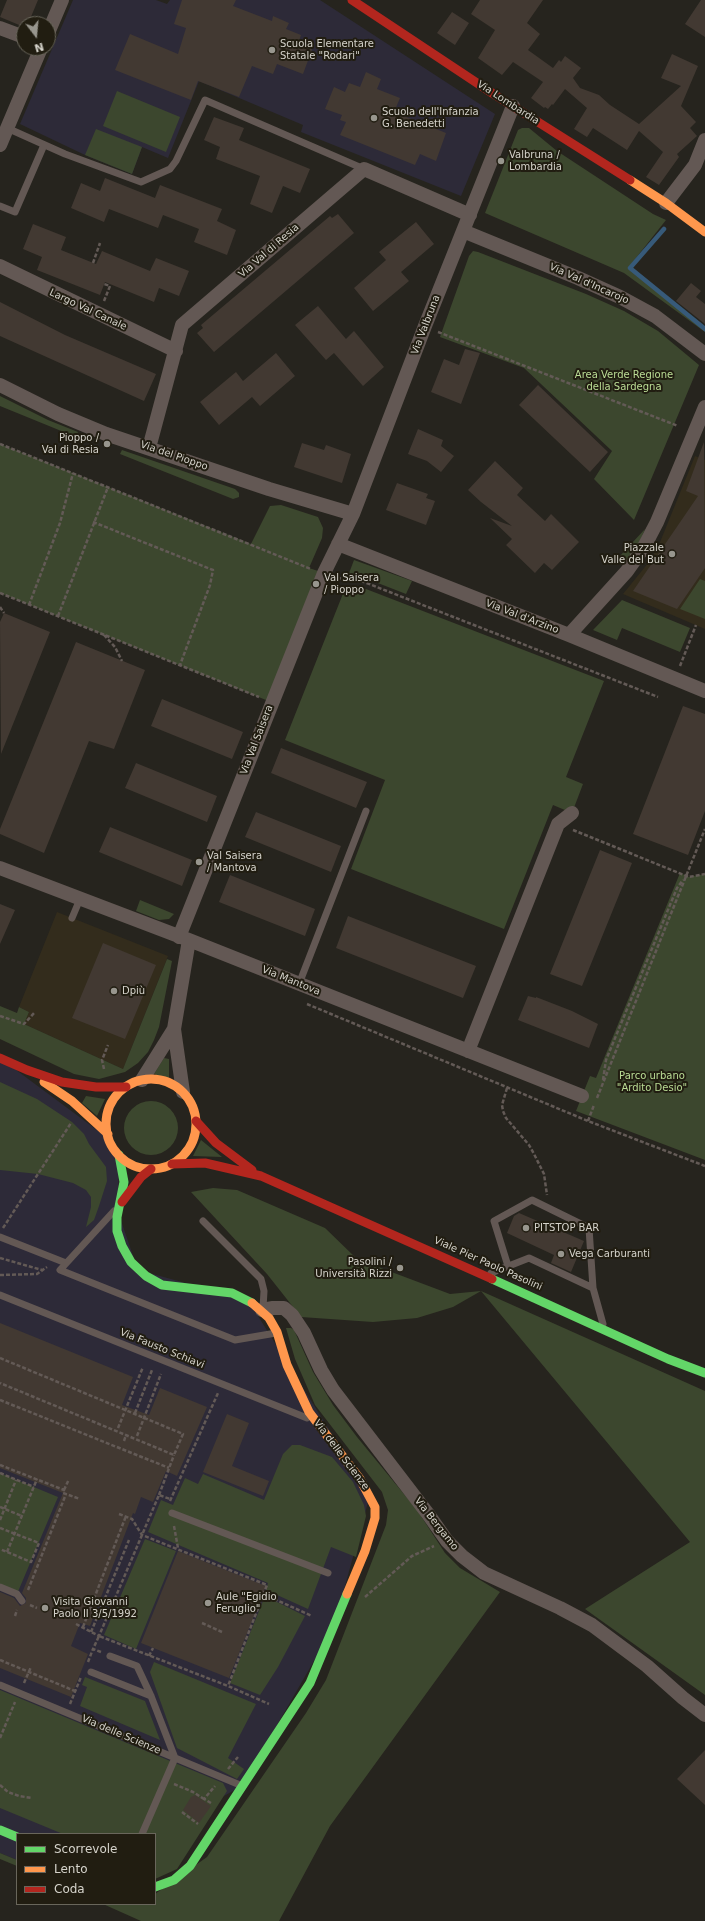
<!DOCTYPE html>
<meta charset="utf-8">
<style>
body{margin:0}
#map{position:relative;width:705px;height:1921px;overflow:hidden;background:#26241e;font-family:"DejaVu Sans",sans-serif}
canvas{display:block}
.legend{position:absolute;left:16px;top:1833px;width:140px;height:72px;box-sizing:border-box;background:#211d11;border:1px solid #69665b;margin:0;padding:5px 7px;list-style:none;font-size:12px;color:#d5d3cb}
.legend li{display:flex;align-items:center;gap:8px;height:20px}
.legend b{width:20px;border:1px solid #69665b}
.north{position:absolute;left:16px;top:16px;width:40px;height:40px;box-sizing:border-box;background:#211d11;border:1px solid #69665b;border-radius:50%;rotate:164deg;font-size:11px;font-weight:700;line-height:16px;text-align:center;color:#d5d3cb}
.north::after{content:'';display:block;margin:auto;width:14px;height:18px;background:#98968e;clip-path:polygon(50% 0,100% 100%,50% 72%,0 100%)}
</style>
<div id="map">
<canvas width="705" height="1921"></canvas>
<ul class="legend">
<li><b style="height:5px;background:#63d668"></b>Scorrevole</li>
<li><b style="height:5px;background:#ff974d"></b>Lento</li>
<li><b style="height:5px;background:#b3261e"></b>Coda</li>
</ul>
<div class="north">N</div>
</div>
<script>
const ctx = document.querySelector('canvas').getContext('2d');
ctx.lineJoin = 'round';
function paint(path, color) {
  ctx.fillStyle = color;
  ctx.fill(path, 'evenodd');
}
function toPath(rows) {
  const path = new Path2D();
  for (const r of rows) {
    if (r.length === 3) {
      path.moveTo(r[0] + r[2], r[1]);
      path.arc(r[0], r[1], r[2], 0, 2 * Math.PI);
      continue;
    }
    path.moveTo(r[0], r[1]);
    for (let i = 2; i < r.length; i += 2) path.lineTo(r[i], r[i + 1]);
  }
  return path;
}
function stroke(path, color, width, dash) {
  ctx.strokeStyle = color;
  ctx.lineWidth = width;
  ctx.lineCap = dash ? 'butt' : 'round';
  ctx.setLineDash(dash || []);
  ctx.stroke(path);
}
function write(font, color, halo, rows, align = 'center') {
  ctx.font = font + ' "DejaVu Sans",sans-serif';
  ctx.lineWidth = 4;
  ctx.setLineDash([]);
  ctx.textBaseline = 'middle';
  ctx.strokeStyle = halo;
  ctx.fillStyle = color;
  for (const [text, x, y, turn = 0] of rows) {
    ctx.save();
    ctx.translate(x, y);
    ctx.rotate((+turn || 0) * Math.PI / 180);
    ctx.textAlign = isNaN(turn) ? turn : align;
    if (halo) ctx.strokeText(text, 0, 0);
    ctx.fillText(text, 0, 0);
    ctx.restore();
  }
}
const commercial = toPath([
 [695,456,705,460,705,629,623,594,649,562,658,547],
 [57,912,168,956,123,1069,24,1024,29,1012,19,1007]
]);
const education = toPath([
 [73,0,156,0,167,4,170,0,320,0,495,114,461,196,301,132,303,125,199,81,168,158,142,147,132,174,85,155,20,124],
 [0,1058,109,1139,119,1155,118,1212,138,1270,248,1300,370,1495,334,1626,242,1786,155,1834,17,1834,17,1860,0,1853]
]);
const green = toPath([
 [117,91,180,117,166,152,103,126],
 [522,128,529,128,557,151,653,214,666,220,628,268,705,329,705,332,624,273,485,213,518,130],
 [96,129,142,147,132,174,85,155],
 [473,251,478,252,586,294,624,311,658,331,699,365,634,520,594,479,612,451,524,368,440,337,469,256],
 [0,396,48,420,78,432,76,437,0,406],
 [0,444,251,544,270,506,281,505,318,517,323,528,322,538,309,568,324,573,271,702,0,593],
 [122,450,235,489,239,493,239,497,233,499,120,454],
 [645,529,637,548,626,563,619,557],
 [354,560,412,581,406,594,365,578,348,576],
 [700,579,705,581,705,619,680,609],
 [346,586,366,589,604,681,566,777,583,784,572,813,553,805,504,929,351,869,385,780,285,740],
 [622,600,690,628,680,652,622,628,617,640,593,630],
 [680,873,689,877,705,874,705,1160,576,1111,590,1076,596,1078],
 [140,900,174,914,169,919,159,920,136,911],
 [167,959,172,961,159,1027,154,1040,148,1052,138,1063,125,1072,99,1079,74,1074,0,1039,0,1006,17,1013,19,1007,29,1012,24,1024,123,1069],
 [164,1058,169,1059,169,1079,154,1074],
 [0,1082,37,1099,72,1122,84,1134,89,1144,106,1167,107,1181,99,1206,94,1220,86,1227,91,1207,91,1197,86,1190,73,1183,38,1174,0,1170],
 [86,1096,105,1099,97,1116,82,1103],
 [151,1128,27],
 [201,1140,222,1157,193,1156],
 [213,1188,237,1190,325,1228,357,1259,450,1294,481,1291,705,1391,705,1695,585,1609,690,1542,481,1291,453,1307,417,1318,373,1322,301,1317,267,1274,191,1192],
 [286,1328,291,1328,294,1330,313,1372,333,1405,357,1437,417,1510,445,1553,460,1568,500,1592,330,1826,279,1921,141,1921,103,1904,155,1904,155,1894,207,1857,306,1713,326,1680,386,1525,388,1510,382,1492,315,1405,295,1359],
 [292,1445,300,1445,332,1457,353,1482,364,1505,366,1516,356,1557,331,1547,308,1609,266,1590,268,1583,148,1532,161,1500,173,1505,185,1478,198,1484,203,1474,264,1500,283,1454],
 [0,1473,58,1497,17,1594,0,1587],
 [145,1539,176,1551,136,1649,104,1635],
 [265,1596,305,1616,278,1667,260,1695,230,1683],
 [154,1662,256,1704,228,1758,244,1769,237,1779,177,1748,150,1672],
 [85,1677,145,1701,160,1740,80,1706,87,1687,82,1685],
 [0,1690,223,1783,227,1791,177,1869,155,1879,155,1834,63,1834,0,1808],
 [0,1853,17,1860,17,1866,0,1859]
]);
const stream = toPath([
 [664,229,630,268,705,329]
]);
const building = toPath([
 [7,0,38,0,28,24,24,24,24,27,0,17],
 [182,0,236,0,233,6,272,21,273,16,289,23,286,29,301,35,299,41,313,47,303,74,277,64,273,74,252,66,239,97,198,81,191,100,115,70,130,34,178,54,186,28,174,24],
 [480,0,543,0,527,23,540,34,528,50,553,68,559,60,561,62,565,56,581,68,573,78,580,88,599,95,610,105,639,124,681,86,661,78,672,54,698,66,681,106,696,122,690,128,697,136,677,154,679,157,659,185,646,177,663,152,639,131,627,150,593,128,587,137,574,129,587,108,565,89,553,105,552,104,548,109,545,107,544,108,531,98,543,82,513,62,502,75,478,58,495,30,471,14],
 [701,0,705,0,705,37,685,24],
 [452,12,469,23,455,45,437,33],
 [366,72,381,79,377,89,400,98,394,112,446,133,436,161,420,154,415,165,340,135,346,122,340,120,342,115,325,109,334,87,345,92,349,83,360,87],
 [214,117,244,128,239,140,310,169,300,193,283,186,272,213,250,204,260,176,216,159,220,147,204,140],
 [105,178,155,198,160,185,222,209,217,221,236,230,227,255,194,242,199,229,163,215,158,228,109,209,104,222,71,208,81,183,100,191],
 [338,214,354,233,214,352,197,333,203,328,201,325,330,216,332,218],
 [416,222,434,244,401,272,409,281,373,311,354,288,386,260,379,252],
 [33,224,66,237,61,250,96,264,102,251,150,271,156,258,189,271,179,296,159,288,154,302,105,282,100,295,37,270,42,257,23,249],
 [691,283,701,291,696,297,705,304,705,324,676,301],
 [0,302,65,335,156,374,144,401,0,336],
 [318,306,346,339,354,331,384,367,363,386,334,353,326,360,295,325],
 [465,349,480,353,461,404,431,392,444,359,459,365],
 [276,353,295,376,260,406,252,397,219,425,200,402,236,372,243,381],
 [538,385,608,452,590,472,519,405],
 [418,429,443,440,441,446,454,456,441,472,427,461,408,454],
 [704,442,705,568,677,609,633,591,698,496,686,491],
 [302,443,324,450,326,445,351,454,342,483,294,467],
 [495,461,523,488,517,495,545,521,551,514,579,542,552,570,544,563,535,573,506,545,512,539,490,518,512,526,481,502,468,490],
 [397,483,428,494,426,498,435,501,426,525,386,510],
 [4,613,50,632,1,754,0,622],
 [76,642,145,670,114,749,89,741,44,853,0,834,0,829],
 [162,699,243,732,232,759,151,726],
 [683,706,705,714,705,811,688,855,633,834],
 [281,748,367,782,356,808,271,773],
 [136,763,217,796,207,822,125,788],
 [256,812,341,846,331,872,245,837],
 [110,827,192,860,182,886,99,852],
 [600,850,632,863,582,986,550,974],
 [230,875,315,909,305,936,219,902],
 [0,904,15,910,0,944],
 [348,916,476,966,463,998,336,948],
 [103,943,156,965,125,1039,72,1018],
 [528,996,536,998,536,997,572,1011,598,1024,589,1048,518,1020],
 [519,1213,584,1241,571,1272,551,1263,554,1255,507,1233,514,1216],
 [0,1323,133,1377,122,1405,149,1415,160,1388,207,1407,177,1476,166,1471,153,1502,141,1497,135,1514,133,1513,90,1626,80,1623,71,1646,88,1654,71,1697,0,1668,0,1592,14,1598,20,1606,26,1603,26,1598,22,1593,63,1493,0,1468],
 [227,1414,249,1423,232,1466,269,1481,263,1496,203,1472],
 [178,1551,266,1586,229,1678,141,1643],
 [705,1750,705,1805,677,1779],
 [195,1795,211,1806,199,1823,183,1810,191,1797]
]);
const path = toPath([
 [93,263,100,243],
 [104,301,110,286,104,284],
 [438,332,678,426],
 [0,444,311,569],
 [93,522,213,570,210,585,180,665],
 [337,578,364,582,658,697],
 [0,593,259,697],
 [29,605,60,523,73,473],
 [0,607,4,613],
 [58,616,108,487],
 [104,635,115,647,122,661],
 [680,666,696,625],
 [573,830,689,877,705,874],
 [307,1004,588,1121,705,1166],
 [0,1016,24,1024,35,1012],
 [104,1069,102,1060,108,1045],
 [603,1080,606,1060,677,888,683,880],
 [507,1088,502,1105,503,1111,506,1118,529,1145,534,1154,544,1174,547,1195],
 [597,1098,705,829],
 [588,1121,594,1105],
 [3,1228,71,1123],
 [0,1258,42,1270],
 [0,1275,37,1274,47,1267],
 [0,1358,183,1434,174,1455,0,1383],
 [0,1400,169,1468],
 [135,1413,152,1370],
 [118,1428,143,1367],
 [137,1436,161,1374],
 [124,1441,126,1435],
 [0,1465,64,1490,63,1493,80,1499],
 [0,1473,34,1487],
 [64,1490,69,1479],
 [159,1495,174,1455],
 [170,1501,218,1393],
 [0,1507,22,1516],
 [119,1514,132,1519,142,1535,267,1585,228,1686],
 [0,1520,16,1480],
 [174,1526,178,1548],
 [0,1528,39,1543,31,1562,0,1549],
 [7,1552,37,1479],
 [28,1590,66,1494],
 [263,1594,312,1616],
 [365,1597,412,1556,434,1546],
 [30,1605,37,1608],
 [15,1616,17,1610],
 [202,1623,222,1632],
 [76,1624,99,1636,159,1495,170,1499],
 [83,1627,126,1516],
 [91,1632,129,1540],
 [101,1652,93,1649,99,1636,228,1686,269,1704],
 [149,1656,153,1648],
 [0,1660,75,1691],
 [88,1662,93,1649],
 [24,1683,31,1667],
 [70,1704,81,1677],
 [0,1738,15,1702],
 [228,1769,238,1757],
 [174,1784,193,1792,204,1799],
 [0,1785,8,1792,19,1796,32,1798],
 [211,1803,204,1799,215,1786],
 [182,1812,198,1824]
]);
const lane = toPath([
 [7,128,65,154,141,182,170,169,176,161,205,100,364,169],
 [0,206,15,212,44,145],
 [72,918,80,899],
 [299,984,366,811],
 [114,1211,60,1270,235,1340,276,1333],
 [203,1221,261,1279,264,1291,263,1308],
 [0,1237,66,1263],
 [508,1266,494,1221,532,1200,589,1228,593,1288],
 [491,1273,529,1258,593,1288,603,1324],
 [0,1295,307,1418],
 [172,1513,328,1573],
 [0,1587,17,1594,22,1601],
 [110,1656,137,1666,151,1696,175,1758,142,1834],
 [91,1672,151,1696],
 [0,1685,240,1785]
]);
const street = toPath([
 [0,28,24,37],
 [48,33,62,0],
 [0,145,41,48],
 [666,203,695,165,705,140],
 [463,231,578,278,620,297,655,316,705,354],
 [0,266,176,351],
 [0,385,58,414,106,434,269,489,353,514],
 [149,448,182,325,364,169,470,215],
 [338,544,569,635,705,691],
 [569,635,627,571,644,547,657,522,705,407],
 [0,868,189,940,582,1096],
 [179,937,324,573,353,514,425,326,513,106],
 [468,1051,558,824,572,813],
 [142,1080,174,1029],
 [183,1092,174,1029,189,940],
 [262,1310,273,1308,284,1308,292,1315,304,1333,321,1370,333,1390,428,1514,447,1541,462,1556,484,1573,560,1608,592,1625,647,1666,683,1698,705,1715]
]);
const fast = toPath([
 [119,1155,124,1182,117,1217,117,1231,122,1246,131,1262,146,1276,162,1285,232,1293,252,1303],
 [492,1279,668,1359,705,1373],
 [0,1830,17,1837],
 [155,1887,174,1880,190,1866,310,1683,347,1594]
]);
const slow = toPath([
 [630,180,666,203,705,232],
 [151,1124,45],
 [44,1082,72,1101,108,1134],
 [252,1303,269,1318,277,1332,287,1365,309,1412,360,1479,375,1507,375,1518,365,1551,347,1594]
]);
const jam = toPath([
 [352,0,492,93,630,180],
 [0,1058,27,1070,62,1082,96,1087,126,1087],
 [196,1121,216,1143,252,1170],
 [172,1164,205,1163,261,1176,492,1279],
 [122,1202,141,1177,151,1169]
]);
const markers = [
 [272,50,4,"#98968e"],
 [374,118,4,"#98968e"],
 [501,161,4,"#98968e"],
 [107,444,4,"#98968e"],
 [672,554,4,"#98968e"],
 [316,584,4,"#98968e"],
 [199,862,4,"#98968e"],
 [114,991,4,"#98968e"],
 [526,1228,4,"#98968e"],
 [561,1254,4,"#98968e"],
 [400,1268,4,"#98968e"],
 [208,1603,4,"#98968e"],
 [45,1608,4,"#98968e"]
];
const poiNames = [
 ["Scuola Elementare",280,44],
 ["Statale \"Rodari\"",280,56],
 ["Scuola dell'Infanzia",382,112],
 ["G. Benedetti",382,124],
 ["Valbruna /",509,155],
 ["Lombardia",509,167],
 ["Pioppo /",99,438,"right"],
 ["Val di Resia",99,450,"right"],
 ["Piazzale",664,548,"right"],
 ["Valle del But",664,560,"right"],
 ["Val Saisera",324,578],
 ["/ Pioppo",324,590],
 ["Val Saisera",207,856],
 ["/ Mantova",207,868],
 ["Dpiù",122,991],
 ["PITSTOP BAR",534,1228],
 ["Vega Carburanti",569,1254],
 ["Pasolini /",392,1262,"right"],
 ["Università Rizzi",392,1274,"right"],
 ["Aule \"Egidio",216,1597],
 ["Feruglio\"",216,1609],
 ["Visita Giovanni",53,1602],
 ["Paolo II 3/5/1992",53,1614]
];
const streetNames = [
 ["Via Lombardia",508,103,33],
 ["Via Val di Resia",269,251,-41],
 ["Via Val d'Incarojo",589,284,24],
 ["Largo Val Canale",88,310,25],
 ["Via Valbruna",426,325,-69],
 ["Via del Pioppo",174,456,19],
 ["Via Val d'Arzino",522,617,21],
 ["Via Val Saisera",257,740,-69],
 ["Via Mantova",291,981,22],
 ["Viale Pier Paolo Pasolini",488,1264,24],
 ["Via Fausto Schiavi",162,1349,22],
 ["Via delle Scienze",341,1455,53],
 ["Via Bergamo",436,1524,52],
 ["Via delle Scienze",121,1735,23]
];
const parkNames = [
 ["Area Verde Regione",624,375],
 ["della Sardegna",624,387],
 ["Parco urbano",652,1076],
 ["\"Ardito Desio\"",652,1088]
];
paint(commercial, '#332c1c');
paint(education, '#2d2a38');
paint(green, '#3c472e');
stroke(stream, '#375a79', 4.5);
paint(building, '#423932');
stroke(path, '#635a56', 2.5, [4, 2]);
stroke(lane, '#635854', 7);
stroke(street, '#635854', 14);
stroke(fast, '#63d668', 9);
stroke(slow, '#ff974d', 9);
stroke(jam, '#b3261e', 9);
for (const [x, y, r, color] of markers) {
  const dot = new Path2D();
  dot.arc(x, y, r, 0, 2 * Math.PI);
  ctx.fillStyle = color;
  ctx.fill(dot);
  stroke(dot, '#211d11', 1.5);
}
write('10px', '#d5d3cb', '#211d11', poiNames, 'left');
write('10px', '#d5d3cb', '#211d11', streetNames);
write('10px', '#badc95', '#211d11', parkNames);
</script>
